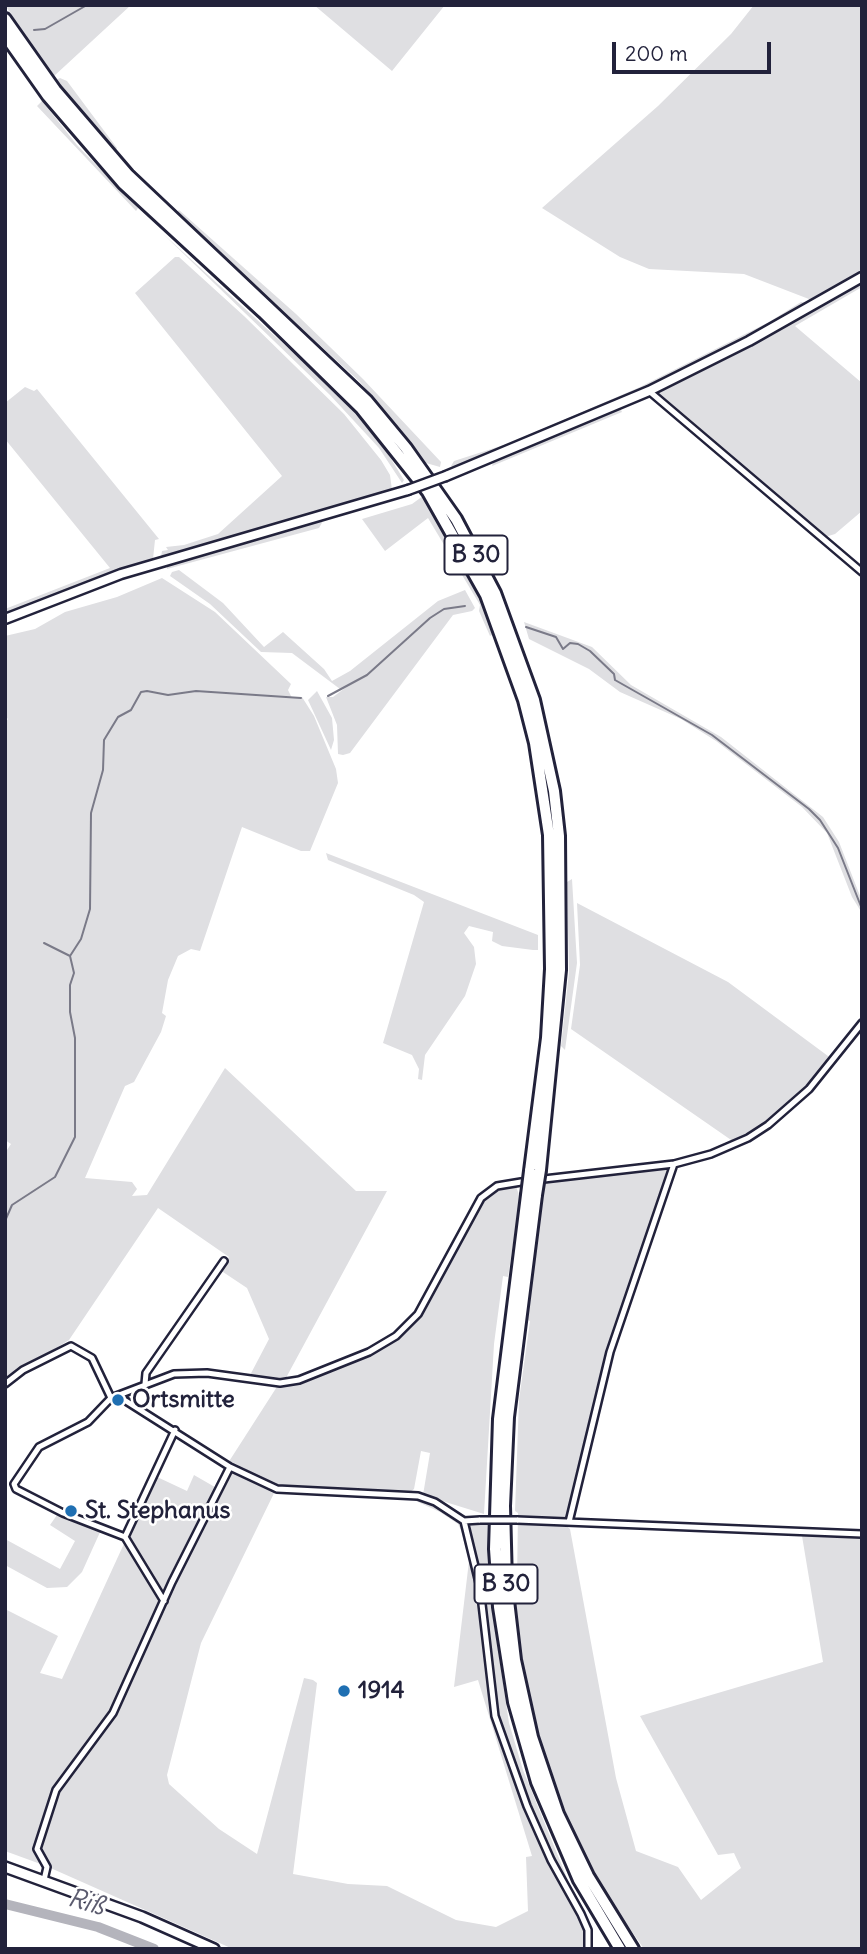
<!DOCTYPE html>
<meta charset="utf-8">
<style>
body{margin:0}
#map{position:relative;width:867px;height:1954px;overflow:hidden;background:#fff;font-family:Delius,sans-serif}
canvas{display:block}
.frame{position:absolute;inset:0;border:7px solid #22223b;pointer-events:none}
.scale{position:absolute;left:612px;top:42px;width:159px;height:32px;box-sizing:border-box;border:4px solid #22223b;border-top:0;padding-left:9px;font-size:21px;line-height:24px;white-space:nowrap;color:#22223b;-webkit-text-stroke:5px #fff;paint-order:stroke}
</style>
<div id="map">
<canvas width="867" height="1954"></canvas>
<div class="frame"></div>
<div class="scale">200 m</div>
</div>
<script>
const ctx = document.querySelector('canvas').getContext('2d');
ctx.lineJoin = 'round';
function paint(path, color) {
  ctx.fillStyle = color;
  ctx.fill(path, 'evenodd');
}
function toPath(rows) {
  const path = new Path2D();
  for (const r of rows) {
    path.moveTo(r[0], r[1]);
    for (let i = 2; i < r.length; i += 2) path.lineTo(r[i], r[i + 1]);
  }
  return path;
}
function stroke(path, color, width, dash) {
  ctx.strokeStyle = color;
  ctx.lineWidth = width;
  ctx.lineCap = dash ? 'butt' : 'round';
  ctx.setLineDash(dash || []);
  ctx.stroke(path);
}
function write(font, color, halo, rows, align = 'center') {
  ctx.font = font + ' Delius,sans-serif';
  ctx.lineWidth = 5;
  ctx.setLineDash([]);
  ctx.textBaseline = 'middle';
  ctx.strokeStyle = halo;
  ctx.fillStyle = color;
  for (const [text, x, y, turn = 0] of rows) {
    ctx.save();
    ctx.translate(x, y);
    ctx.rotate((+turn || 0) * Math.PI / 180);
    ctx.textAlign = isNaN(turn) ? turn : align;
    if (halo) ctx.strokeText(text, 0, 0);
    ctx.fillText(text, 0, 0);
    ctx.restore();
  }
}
const green = toPath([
 [5,5,131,5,53,77],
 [314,5,445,5,392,71],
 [754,5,862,5,862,274,814,301,744,274,649,269,620,257,542,208,658,106,731,34],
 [60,78,67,81,105,132,117,148,115,151,64,94,56,80],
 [42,101,77,145,138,208,136,211,37,106],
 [179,210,296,314,363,379,441,462,440,467,426,463,360,382,176,213],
 [161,232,335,391,383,446,404,480,402,483,379,448,330,395],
 [175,257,179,257,244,316,344,414,381,460,390,475,392,490,164,559,161,557,162,551,168,550,166,547,184,545,218,534,282,476,135,293],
 [862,280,862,287,795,326,862,383,862,511,835,534,825,537,672,408,657,392],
 [801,302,808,303,807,306,647,389,457,469,451,466,454,461,510,443,640,387,769,322],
 [25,387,34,391,37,389,159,539,155,540,153,559,147,564,5,617,5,609,110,568,5,439,5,403],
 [620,408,622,412,492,466,493,463],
 [423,496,465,568,496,633,490,636,479,611,480,605,428,518,385,551,362,519,412,504],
 [323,521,319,528,167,569,167,564],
 [179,570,223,603,264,647,283,632,324,669,332,681,350,671,438,601,465,590,475,608,472,611,453,615,350,753,343,755,338,754,337,725,326,697,333,697,353,682,340,689,292,653,261,652,210,604,170,576,172,572],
 [162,578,215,612,291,684,288,690,292,698,302,697,314,716,336,769,338,783,310,851,301,851,242,827,200,951,191,949,178,956,168,980,162,1013,166,1016,161,1032,134,1082,125,1086,85,1178,132,1182,137,1189,132,1196,147,1195,225,1068,356,1191,387,1191,287,1376,288,1384,350,1364,395,1339,423,1312,478,1204,493,1190,511,1185,516,1186,520,1198,508,1277,503,1276,494,1344,484,1514,423,1495,430,1453,421,1451,414,1489,409,1493,311,1490,278,1485,201,1643,167,1775,169,1784,219,1829,257,1854,304,1678,313,1680,317,1683,293,1874,348,1884,387,1886,456,1920,496,1927,528,1911,526,1857,532,1856,478,1680,454,1687,469,1561,461,1530,458,1524,440,1512,405,1496,434,1504,462,1522,476,1572,479,1571,470,1525,488,1525,492,1610,509,1723,523,1770,583,1917,586,1949,233,1949,46,1866,5,1851,5,1609,58,1636,40,1673,62,1679,155,1476,187,1491,194,1475,220,1490,228,1463,280,1382,248,1379,269,1339,247,1288,220,1270,229,1257,158,1208,69,1340,5,1380,5,1153,11,1144,5,1140,5,723,8,719,5,716,5,636,35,629,65,612,117,597],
 [524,622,592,647,631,685,721,737,823,817,839,842,862,901,862,913,852,897,827,833,802,807,716,741,681,719,620,692,589,669,529,639],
 [317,691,332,718,334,740,331,750,308,700],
 [326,853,538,935,538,950,533,950,502,946,492,941,493,932,469,926,464,933,474,947,476,964,465,996,425,1055,422,1080,418,1079,419,1069,412,1055,383,1043,424,902,414,895,328,860],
 [572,879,577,963,565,1050,561,1046,569,972,567,882],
 [577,903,728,982,832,1059,814,1081,771,1120,734,1142,571,1029,580,965],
 [666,1167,671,1172,610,1345,569,1515,564,1520,550,1523,565,1525,570,1529,616,1778,636,1851,678,1867,701,1900,741,1868,734,1853,718,1855,640,1716,823,1662,801,1530,862,1532,862,1949,644,1949,594,1877,573,1835,536,1726,519,1656,512,1582,517,1581,518,1513,515,1511,519,1400,530,1321,524,1318,544,1182],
 [57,1515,101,1530,82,1572,67,1587,47,1588,5,1565,5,1539,60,1569,75,1541,50,1525]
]);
const stream = toPath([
 [34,30,45,29,87,5],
 [526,627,556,637,563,649,570,643,578,644,590,651,614,674,615,680,712,735,809,809,820,820,838,848,862,909],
 [328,696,367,675,430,618,444,609,465,606],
 [70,956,81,939,90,909,91,813,103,770,104,740,118,717,131,710,141,692,147,691,168,695,196,691,301,698],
 [5,1221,12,1205,55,1177,75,1137,75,1038,70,1012,70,985,74,973,70,956,44,943]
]);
const river = toPath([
 [5,1904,98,1927,154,1949]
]);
const street = toPath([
 [649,391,862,572],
 [544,1179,674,1164,711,1154,748,1138,768,1125,809,1089,862,1023],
 [5,1384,23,1370,71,1346,92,1358,111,1398],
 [145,1384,146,1373,224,1261],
 [118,1396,230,1467,277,1489,418,1496,435,1502,464,1521,480,1520],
 [111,1398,174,1374,207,1373,280,1383,299,1380,369,1352,396,1336,418,1314,481,1198,497,1186,521,1182],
 [111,1398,88,1422,39,1447,14,1484,16,1489,63,1513,125,1537,175,1430],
 [517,1520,862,1534],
 [464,1521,480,1587,495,1716,527,1806,551,1860,581,1914,588,1930,588,1949],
 [569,1522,610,1352,674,1164],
 [125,1537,164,1601],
 [44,1880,47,1867,37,1849,56,1790,113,1713,172,1582,230,1467]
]);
const secondary = toPath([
 [446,476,649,391,749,341,862,277],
 [5,619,121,574,408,490]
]);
const primary = toPath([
 [5,1867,142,1917,214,1949]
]);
const highway = toPath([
 [5,19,55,90,128,175,367,401,406,448,456,519,495,593,534,700,554,791,559,836,560,970,540,1170],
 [5,35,48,96,123,183,263,312,361,408,428,492,486,595,524,700,535,743,549,835,551,969,547,1038,530,1171],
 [527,1195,499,1419,495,1549,499,1607,514,1702,537,1782,579,1880,620,1949],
 [536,1195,508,1417,504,1506,506,1583,515,1660,532,1737,558,1814,588,1876,633,1949]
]);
const streetBridge = toPath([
 [480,1520,517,1520]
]);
const secondaryBridge = toPath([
 [408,490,446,476]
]);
const highwayBridge = toPath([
 [527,1195,530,1171],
 [536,1195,540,1170]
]);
const markers = [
 [118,1400,7,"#1f6fb2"],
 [71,1511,7,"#1f6fb2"],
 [344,1691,7,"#1f6fb2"]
];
const shields = [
 [476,555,63],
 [506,1584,63]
];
const shieldNames = [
 ["B 30",476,555],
 ["B 30",506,1584]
];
const poiNames = [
 ["Ortsmitte",132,1400],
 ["St. Stephanus",85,1511],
 ["1914",358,1691]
];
const waterNames = [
 ["Riß",86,1903,16]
];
paint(green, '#dfdfe2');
stroke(stream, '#7a7a88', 2);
stroke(river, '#b4b4bc', 10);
stroke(street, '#22223b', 10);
stroke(secondary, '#22223b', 13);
stroke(primary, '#22223b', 14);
stroke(highway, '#22223b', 16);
stroke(street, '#fff', 5);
stroke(secondary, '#fff', 8);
stroke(primary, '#fff', 9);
stroke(highway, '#fff', 10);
stroke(streetBridge, '#22223b', 10, []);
stroke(secondaryBridge, '#22223b', 13, []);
stroke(highwayBridge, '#22223b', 16, []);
stroke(streetBridge, '#fff', 5);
stroke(secondaryBridge, '#fff', 8);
stroke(highwayBridge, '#fff', 10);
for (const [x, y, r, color] of markers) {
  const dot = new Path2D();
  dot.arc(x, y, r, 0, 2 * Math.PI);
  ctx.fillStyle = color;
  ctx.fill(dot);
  stroke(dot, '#fff', 2.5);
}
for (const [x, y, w] of shields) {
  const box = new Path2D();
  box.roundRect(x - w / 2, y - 19.5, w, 39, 5);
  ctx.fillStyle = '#fff';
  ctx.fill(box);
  stroke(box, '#22223b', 2);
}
write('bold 23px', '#22223b', null, shieldNames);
write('bold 24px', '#22223b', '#fff', poiNames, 'left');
write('italic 26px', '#5c5c6f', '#fff', waterNames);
</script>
